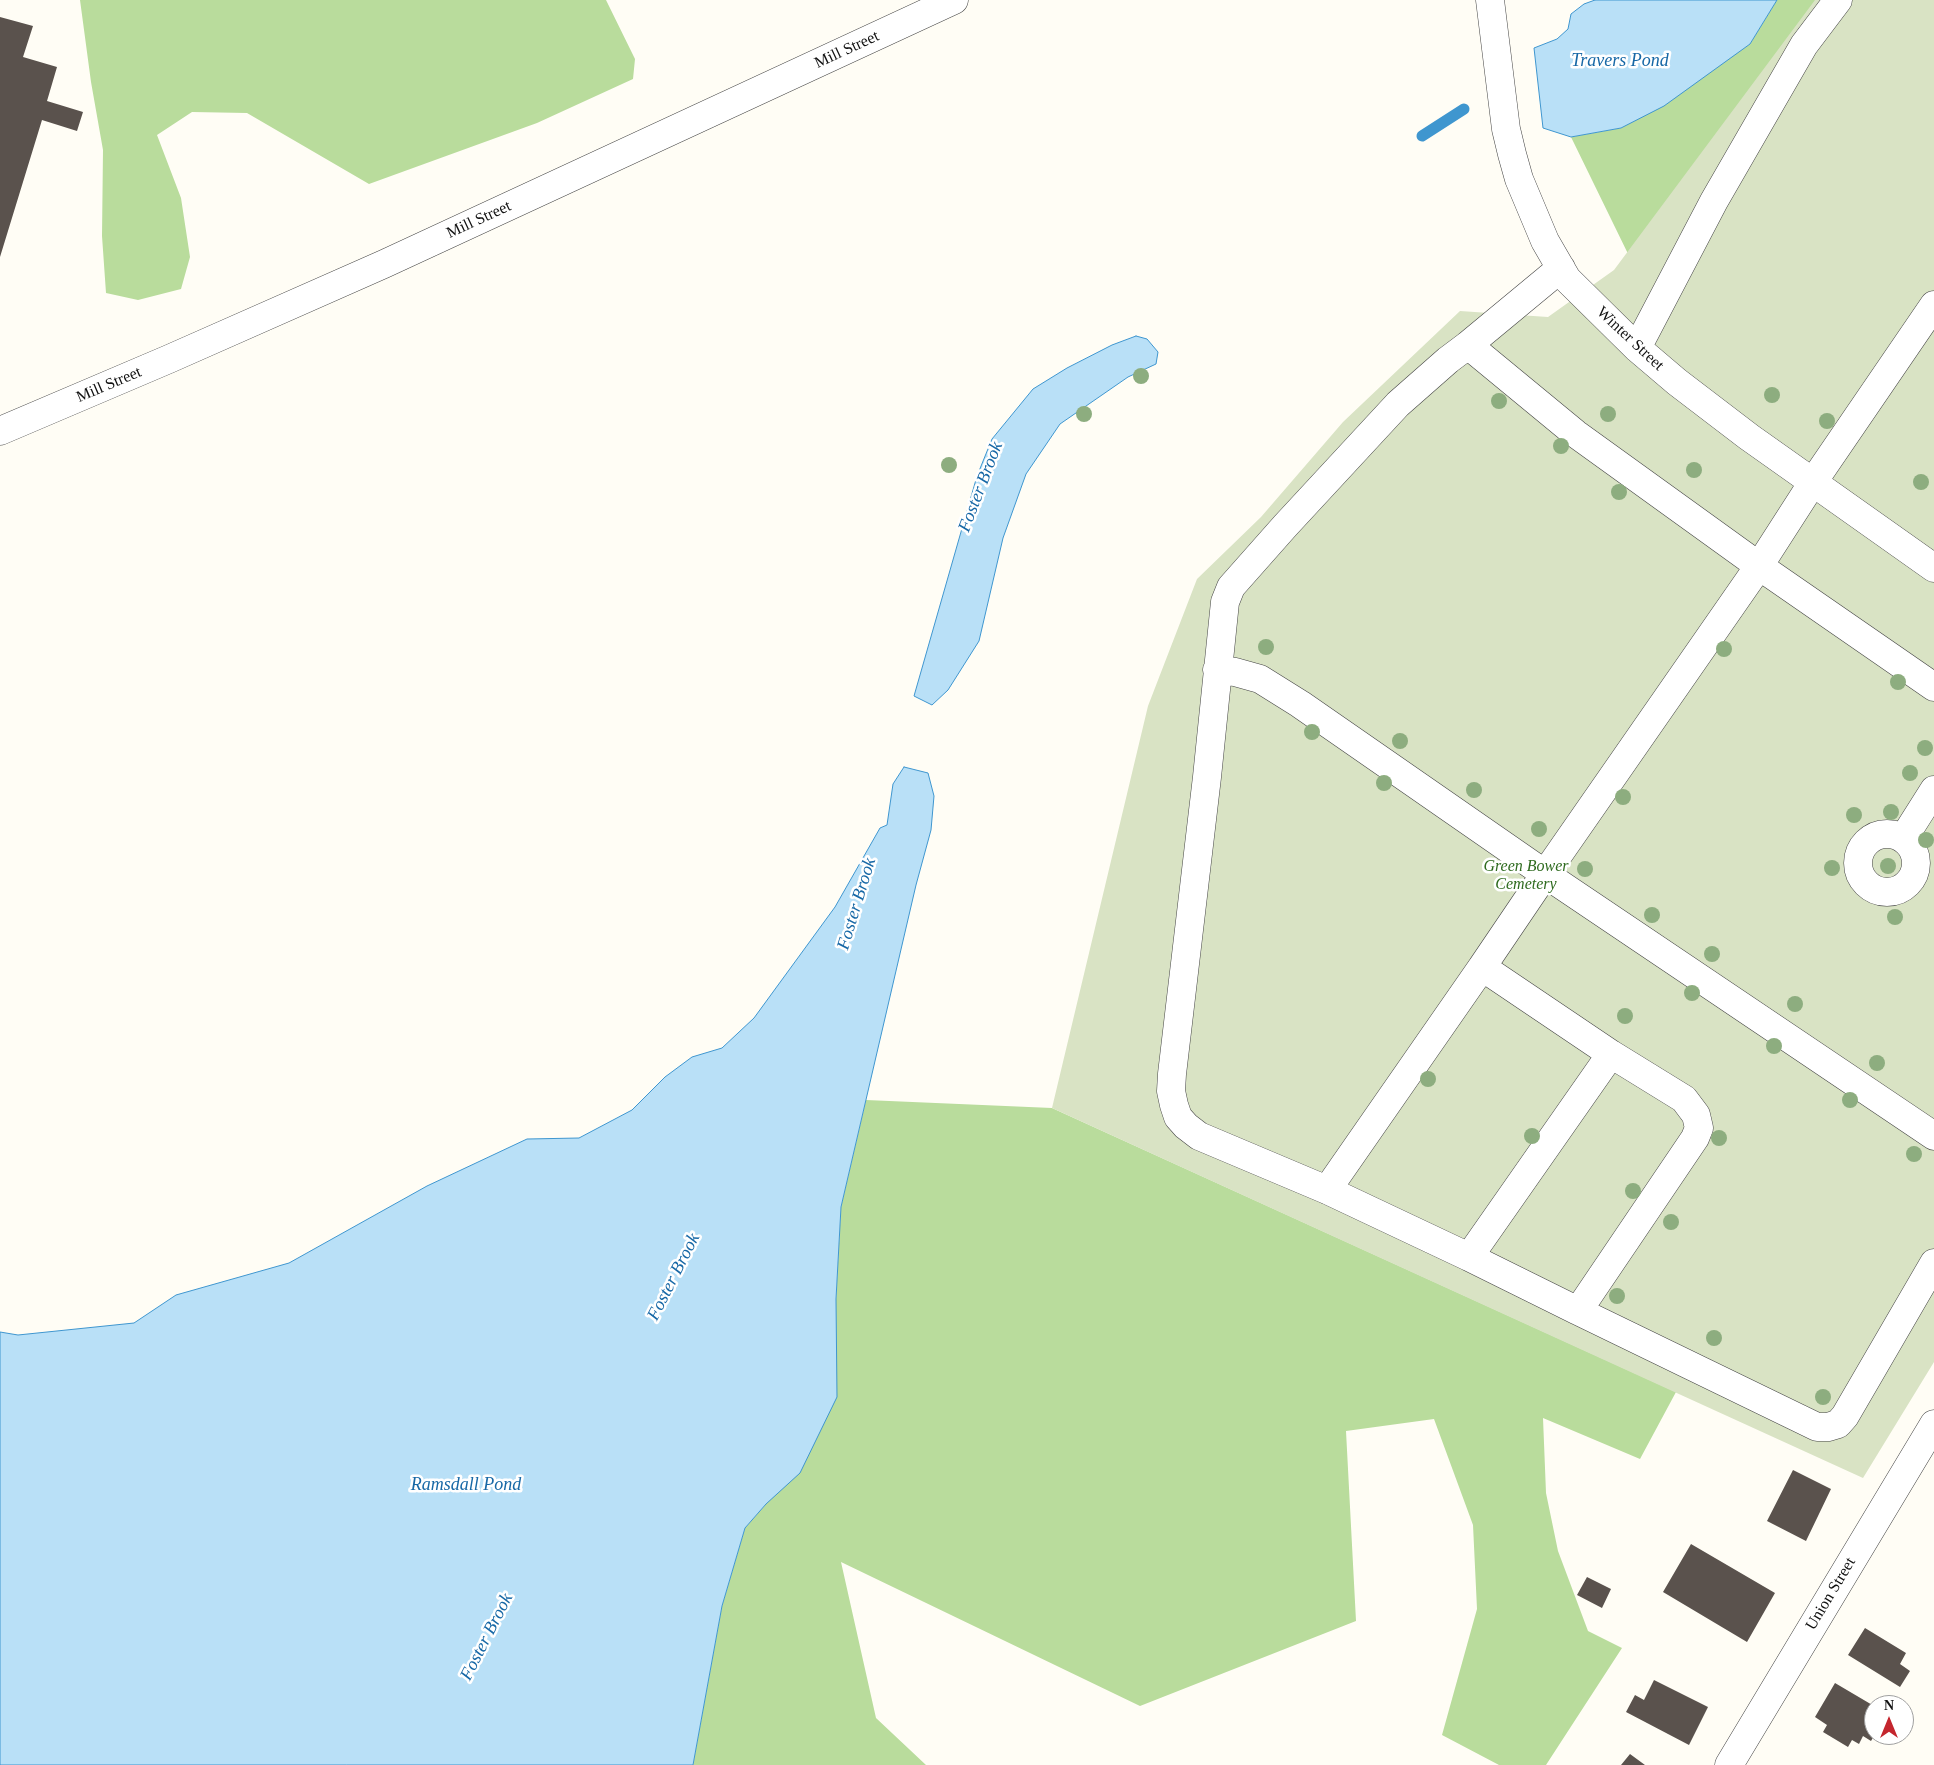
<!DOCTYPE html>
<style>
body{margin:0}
#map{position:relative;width:1934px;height:1765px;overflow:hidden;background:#fffdf5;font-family:"Times New Roman",serif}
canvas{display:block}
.north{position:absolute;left:1864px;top:1695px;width:50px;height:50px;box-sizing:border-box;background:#fff;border:1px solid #a0a0a0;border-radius:50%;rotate:0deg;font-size:14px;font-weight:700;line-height:20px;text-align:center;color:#111}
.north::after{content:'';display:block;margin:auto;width:18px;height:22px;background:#c4262e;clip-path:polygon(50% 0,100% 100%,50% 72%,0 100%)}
</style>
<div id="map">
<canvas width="1934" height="1765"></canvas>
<div class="north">N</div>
</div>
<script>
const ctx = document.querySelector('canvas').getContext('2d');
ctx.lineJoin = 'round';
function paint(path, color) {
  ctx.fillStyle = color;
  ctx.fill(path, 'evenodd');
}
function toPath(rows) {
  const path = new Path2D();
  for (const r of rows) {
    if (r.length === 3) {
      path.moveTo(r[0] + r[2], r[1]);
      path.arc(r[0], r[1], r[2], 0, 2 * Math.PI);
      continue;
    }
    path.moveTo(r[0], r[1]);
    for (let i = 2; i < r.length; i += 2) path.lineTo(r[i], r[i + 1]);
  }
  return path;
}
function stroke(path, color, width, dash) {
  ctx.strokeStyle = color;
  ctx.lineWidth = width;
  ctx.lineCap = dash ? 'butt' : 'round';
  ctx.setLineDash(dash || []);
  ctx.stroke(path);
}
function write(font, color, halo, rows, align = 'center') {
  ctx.font = font + ' "Times New Roman",serif';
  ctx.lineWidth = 5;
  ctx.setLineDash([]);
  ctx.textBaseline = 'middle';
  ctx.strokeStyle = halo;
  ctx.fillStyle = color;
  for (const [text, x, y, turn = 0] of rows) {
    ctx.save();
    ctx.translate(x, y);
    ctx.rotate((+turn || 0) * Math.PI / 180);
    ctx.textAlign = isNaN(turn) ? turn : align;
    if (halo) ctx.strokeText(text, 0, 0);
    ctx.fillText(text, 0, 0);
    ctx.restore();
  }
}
const forest = toPath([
 [80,0,606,0,635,59,633,79,537,123,369,184,247,113,192,112,157,135,181,198,190,257,181,289,138,300,106,293,102,236,103,150,91,82],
 [1777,0,1830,0,1632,262,1571,137,1621,128,1750,44],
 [866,1100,1052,1108,1676,1392,1640,1459,1543,1418,1546,1493,1558,1551,1588,1631,1622,1648,1546,1765,1499,1765,1442,1735,1477,1609,1473,1525,1434,1419,1346,1431,1356,1621,1140,1706,841,1562,876,1718,926,1765,693,1765,722,1606,745,1528,766,1504,836,1299,841,1207]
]);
const cemetery = toPath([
 [1815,0,1934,0,1934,1362,1863,1478,1052,1108,1148,706,1197,579,1261,517,1343,422,1460,311,1548,317,1614,270]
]);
const water = toPath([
 [1595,0,1777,0,1750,44,1664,106,1621,128,1571,137,1543,128,1534,48,1557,39,1568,29,1571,14,1584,4,1595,0],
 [1136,336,1147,339,1158,352,1156,364,1128,377,1060,424,1026,474,1003,538,979,641,948,690,932,705,914,696,977,476,992,439,1033,389,1067,368,1112,345,1136,336],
 [904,767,928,773,934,796,931,830,916,885,841,1207,836,1299,837,1397,800,1473,766,1504,745,1528,722,1606,693,1765,0,1765,0,1332,18,1335,134,1323,176,1295,289,1263,427,1186,527,1139,579,1138,632,1110,665,1077,692,1057,722,1048,754,1018,835,907,880,828,887,825,893,784,904,767]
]);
const stream = toPath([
 [1422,136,1464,109]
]);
const building = toPath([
 [0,17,33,26,23,57,57,67,47,101,83,112,77,131,42,120,0,257],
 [1793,1470,1831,1489,1806,1541,1767,1521],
 [1691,1544,1775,1593,1747,1642,1663,1592],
 [1587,1577,1611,1589,1602,1608,1577,1595],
 [1865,1628,1906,1653,1900,1664,1910,1671,1900,1687,1848,1655],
 [1654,1680,1708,1707,1689,1745,1626,1712,1635,1695,1644,1700],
 [1835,1683,1874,1706,1874,1715,1869,1723,1874,1726,1874,1736,1871,1741,1863,1736,1859,1744,1852,1740,1848,1747,1823,1732,1827,1725,1815,1717],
 [1630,1754,1645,1765,1621,1765]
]);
const minor = toPath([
 [1490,0,1506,129,1512,154,1519,179,1545,241,1567,279,1637,348,1677,382,1749,437,1934,568],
 [1934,305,1813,482,1759,566,1545,874,1934,1136],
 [1468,345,1561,268],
 [1637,348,1714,201,1804,45,1838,0],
 [0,431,169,359,384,264,954,0],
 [1217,670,1235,672,1260,679,1300,704,1545,874,1482,967],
 [1887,863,29],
 [1903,839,1934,790],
 [1611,1054,1684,1099,1696,1115,1699,1128,1695,1138,1578,1311,1817,1427,1828,1427,1838,1424,1845,1416,1934,1263],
 [1327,1190,1482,967,1611,1054,1469,1257,1327,1190,1199,1136,1186,1126,1178,1117,1174,1105,1171,1091,1172,1074,1207,777,1225,602,1231,587,1285,526,1398,404,1448,360,1468,345,1576,434,1759,566,1934,687],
 [1469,1257,1578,1311],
 [1729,1765,1934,1424]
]);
const trees = [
 [1141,376],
 [1772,395],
 [1499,401],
 [1084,414],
 [1608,414],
 [1827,421],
 [1561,446],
 [949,465],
 [1694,470],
 [1921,482],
 [1619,492],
 [1266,647],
 [1724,649],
 [1898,682],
 [1312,732],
 [1400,741],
 [1925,748],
 [1910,773],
 [1384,783],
 [1474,790],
 [1623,797],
 [1891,812],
 [1854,815],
 [1539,829],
 [1926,840],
 [1888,866],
 [1832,868],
 [1585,869],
 [1652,915],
 [1895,917],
 [1712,954],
 [1692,993],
 [1795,1004],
 [1625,1016],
 [1774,1046],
 [1877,1063],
 [1428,1079],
 [1850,1100],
 [1532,1136],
 [1719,1138],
 [1914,1154],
 [1633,1191],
 [1671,1222],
 [1617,1296],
 [1714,1338],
 [1823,1397]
];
const streetNames = [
 ["Mill Street",847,50,-25],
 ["Mill Street",479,220,-25],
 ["Winter Street",1630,339,43],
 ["Mill Street",109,385,-23],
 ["Union Street",1831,1594,-59]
];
const parkNames = [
 ["Green Bower",1526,867],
 ["Cemetery",1526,885]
];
const waterNames = [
 ["Travers Pond",1620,61],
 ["Foster Brook",981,487,-69],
 ["Foster Brook",857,904,-73],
 ["Foster Brook",674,1277,-63],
 ["Ramsdall Pond",466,1485],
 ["Foster Brook",487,1637,-63]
];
paint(forest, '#b9dc9c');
paint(cemetery, '#d9e3c4');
paint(water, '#b9e0f7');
stroke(water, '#3f96cf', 1);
stroke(stream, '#3f96cf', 11);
paint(building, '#5a524d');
stroke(minor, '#444', 29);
stroke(minor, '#fff', 28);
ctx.fillStyle = '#8dad7f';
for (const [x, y] of trees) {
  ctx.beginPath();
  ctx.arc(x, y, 8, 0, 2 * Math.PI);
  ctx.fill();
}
write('16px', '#111', '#fff', streetNames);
write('italic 16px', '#2f6b1f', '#fff', parkNames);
write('italic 18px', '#1768a6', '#fff', waterNames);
</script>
